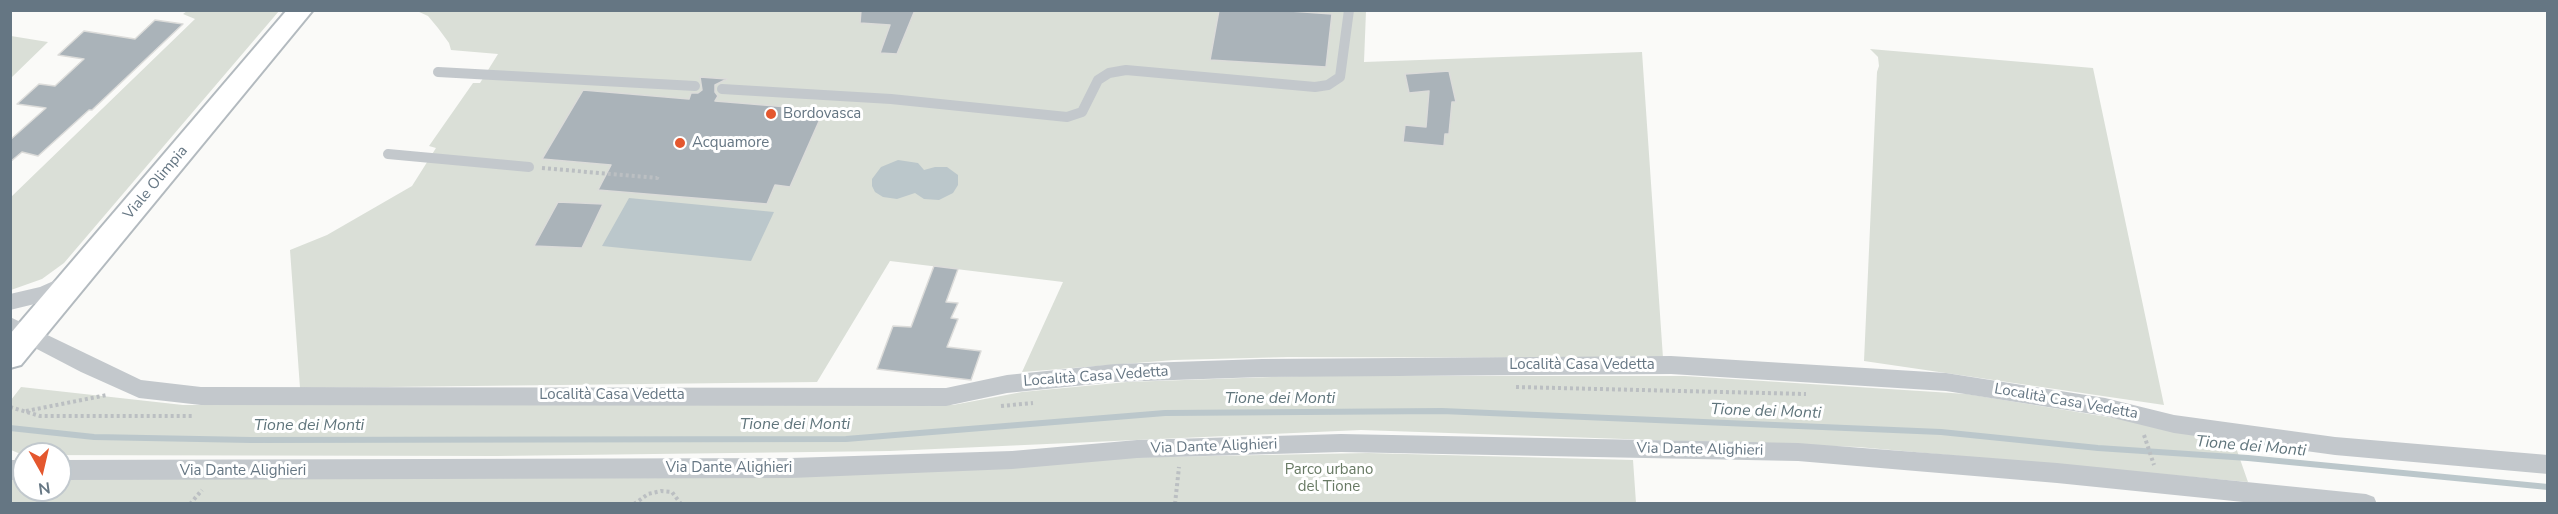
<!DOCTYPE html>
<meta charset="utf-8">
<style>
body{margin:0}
#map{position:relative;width:2558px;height:514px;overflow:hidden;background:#fafaf8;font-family:"Nunito Sans",sans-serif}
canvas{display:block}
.frame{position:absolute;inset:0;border:12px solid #657683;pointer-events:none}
.north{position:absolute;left:12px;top:442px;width:60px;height:60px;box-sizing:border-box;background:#fff;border:2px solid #c1c8cd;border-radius:50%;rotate:172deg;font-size:16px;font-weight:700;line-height:24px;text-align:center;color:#657683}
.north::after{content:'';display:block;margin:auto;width:21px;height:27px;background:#e4572e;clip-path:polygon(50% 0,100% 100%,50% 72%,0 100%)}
</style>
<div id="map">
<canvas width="2558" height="514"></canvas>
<div class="frame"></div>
<div class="north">N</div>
</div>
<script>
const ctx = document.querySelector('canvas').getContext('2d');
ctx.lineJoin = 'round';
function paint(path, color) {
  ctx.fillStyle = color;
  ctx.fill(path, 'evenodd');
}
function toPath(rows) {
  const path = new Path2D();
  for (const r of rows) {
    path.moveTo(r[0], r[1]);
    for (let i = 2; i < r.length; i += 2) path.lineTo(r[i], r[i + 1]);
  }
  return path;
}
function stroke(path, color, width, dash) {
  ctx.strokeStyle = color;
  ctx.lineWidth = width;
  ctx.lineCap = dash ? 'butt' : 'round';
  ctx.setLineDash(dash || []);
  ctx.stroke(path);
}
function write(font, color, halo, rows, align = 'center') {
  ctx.font = font + ' "Nunito Sans",sans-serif';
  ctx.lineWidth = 6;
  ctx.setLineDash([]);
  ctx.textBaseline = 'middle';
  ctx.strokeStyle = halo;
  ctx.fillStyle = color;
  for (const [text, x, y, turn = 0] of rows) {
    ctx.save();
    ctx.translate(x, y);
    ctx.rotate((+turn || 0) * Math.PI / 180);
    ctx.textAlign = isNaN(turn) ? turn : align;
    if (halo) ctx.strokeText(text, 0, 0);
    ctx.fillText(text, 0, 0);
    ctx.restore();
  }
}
const green = toPath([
 [187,11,279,11,64,263,42,279,11,290,11,197,195,19,183,14],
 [417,11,1366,11,1364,62,1642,52,1663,358,1288,357,1174,360,1022,372,1063,282,890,261,817,382,300,388,290,250,327,235,412,186,436,148,429,146,473,83,480,83,498,54,451,50,449,43,438,28,428,16],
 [11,36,48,42,11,78,10,36],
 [1870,49,2093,68,2164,405,1864,361,1877,72,1879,66,1878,57],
 [1301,376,1685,376,1967,394,2132,421,2234,442,2248,482,1858,447,1361,430,890,451,497,456,23,455,11,450,11,400,21,387,183,405,953,405,1022,392,1127,382],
 [1368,453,1633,460,1636,503,11,504,10,478,24,478,24,490,60,490,60,478]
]);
const water = toPath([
 [898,160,918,163,924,170,935,167,947,167,958,175,958,185,953,193,939,200,924,199,915,193,897,199,883,197,875,192,872,186,872,179,881,167],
 [629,198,774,212,751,261,602,246]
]);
const stream = toPath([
 [10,428,94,437,251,440,846,439,1165,413,1442,411,1941,432,2098,448,2248,458,2548,487]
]);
const building = toPath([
 [861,10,915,10,897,54,880,53,890,25,860,23,861,10],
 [1219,10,1276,10,1332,14,1326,67,1210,60,1219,10],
 [155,20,183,24,92,110,89,110,38,156,22,152,10,162,10,140,46,108,17,104,39,84,55,86,84,59,58,55,84,31,135,39,155,20],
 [1449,71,1456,102,1452,102,1449,134,1445,134,1444,146,1403,142,1405,125,1426,127,1429,91,1409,93,1405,74,1449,71],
 [700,77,727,79,715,85,715,92,718,96,715,101,824,110,790,187,775,185,767,204,598,190,611,165,542,159,583,90,689,99,691,93,698,93,702,90,700,77],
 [558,202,603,204,582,248,534,246,558,202],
 [934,266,958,269,946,302,958,303,951,318,958,319,947,347,981,351,971,380,877,369,893,326,911,327,934,266]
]);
const path = toPath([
 [542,168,657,178,658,175],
 [1516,387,1806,394],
 [1001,406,1033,403],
 [10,407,40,416,193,416],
 [26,411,107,395],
 [2144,435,2154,465],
 [190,504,202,490],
 [634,504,648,494,661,491,672,492,681,504],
 [1175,504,1179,467]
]);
const lane = toPath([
 [438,72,695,86],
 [722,89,891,99,1067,117,1082,112,1098,80,1109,73,1126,70,1315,87,1328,85,1340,77,1349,10],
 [388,154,529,167]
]);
const street = toPath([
 [67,275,74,277,77,283,74,289,51,300,10,310,10,294,40,287,67,275],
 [10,317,141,380,201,387,946,388,1007,375,1115,364,1262,359,1671,356,1946,373,2105,398,2174,415,2335,437,2548,455,2548,474,2335,455,2174,433,2105,416,1946,391,1671,374,1262,377,1115,382,1007,393,946,406,201,405,139,398,81,372,10,335,10,317],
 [1341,434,1798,443,2057,463,2366,494,2374,497,2377,504,2263,504,2057,483,1798,461,1341,452,1137,458,1012,469,791,478,60,480,60,460,791,458,1012,451,1137,440,1341,434],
 [10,460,24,460,24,480,10,480,10,460]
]);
const secondary = toPath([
 [287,10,313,10,21,365,10,368,10,334,287,10]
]);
const markers = [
 [771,114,6,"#e4572e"],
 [680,143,6,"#e4572e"]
];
const poiNames = [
 ["Bordovasca",783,114],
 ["Acquamore",692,143]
];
const streetNames = [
 ["Viale Olimpia",156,183,-50],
 ["Località Casa Vedetta",1582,365],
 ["Località Casa Vedetta",1096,377,-4],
 ["Località Casa Vedetta",612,395],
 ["Località Casa Vedetta",2066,402,10],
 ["Via Dante Alighieri",1214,447,-2],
 ["Via Dante Alighieri",1700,450,1],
 ["Via Dante Alighieri",729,468],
 ["Via Dante Alighieri",243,471]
];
const parkNames = [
 ["Parco urbano",1329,470],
 ["del Tione",1329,487]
];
const waterNames = [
 ["Tione dei Monti",1280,399],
 ["Tione dei Monti",1766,412,2],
 ["Tione dei Monti",795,425],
 ["Tione dei Monti",309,426],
 ["Tione dei Monti",2251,447,5]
];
paint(green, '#dadfd7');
paint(water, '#bbc7cb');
stroke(stream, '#bbc7cb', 6);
paint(building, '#aab3b9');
stroke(building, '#dcdcda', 1.5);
stroke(secondary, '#b3babf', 4);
stroke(path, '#bbbfc2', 4, [3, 3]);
stroke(lane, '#c3c8cc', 10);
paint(street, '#c3c8cc');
paint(secondary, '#fff');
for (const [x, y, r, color] of markers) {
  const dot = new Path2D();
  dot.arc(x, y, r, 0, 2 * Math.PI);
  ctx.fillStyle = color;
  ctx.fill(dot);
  stroke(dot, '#fff', 2);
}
write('15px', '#657683', '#fff', poiNames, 'left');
write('15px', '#657683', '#fff', streetNames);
write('15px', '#687a64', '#fff', parkNames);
write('italic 16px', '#60757c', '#fff', waterNames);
</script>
